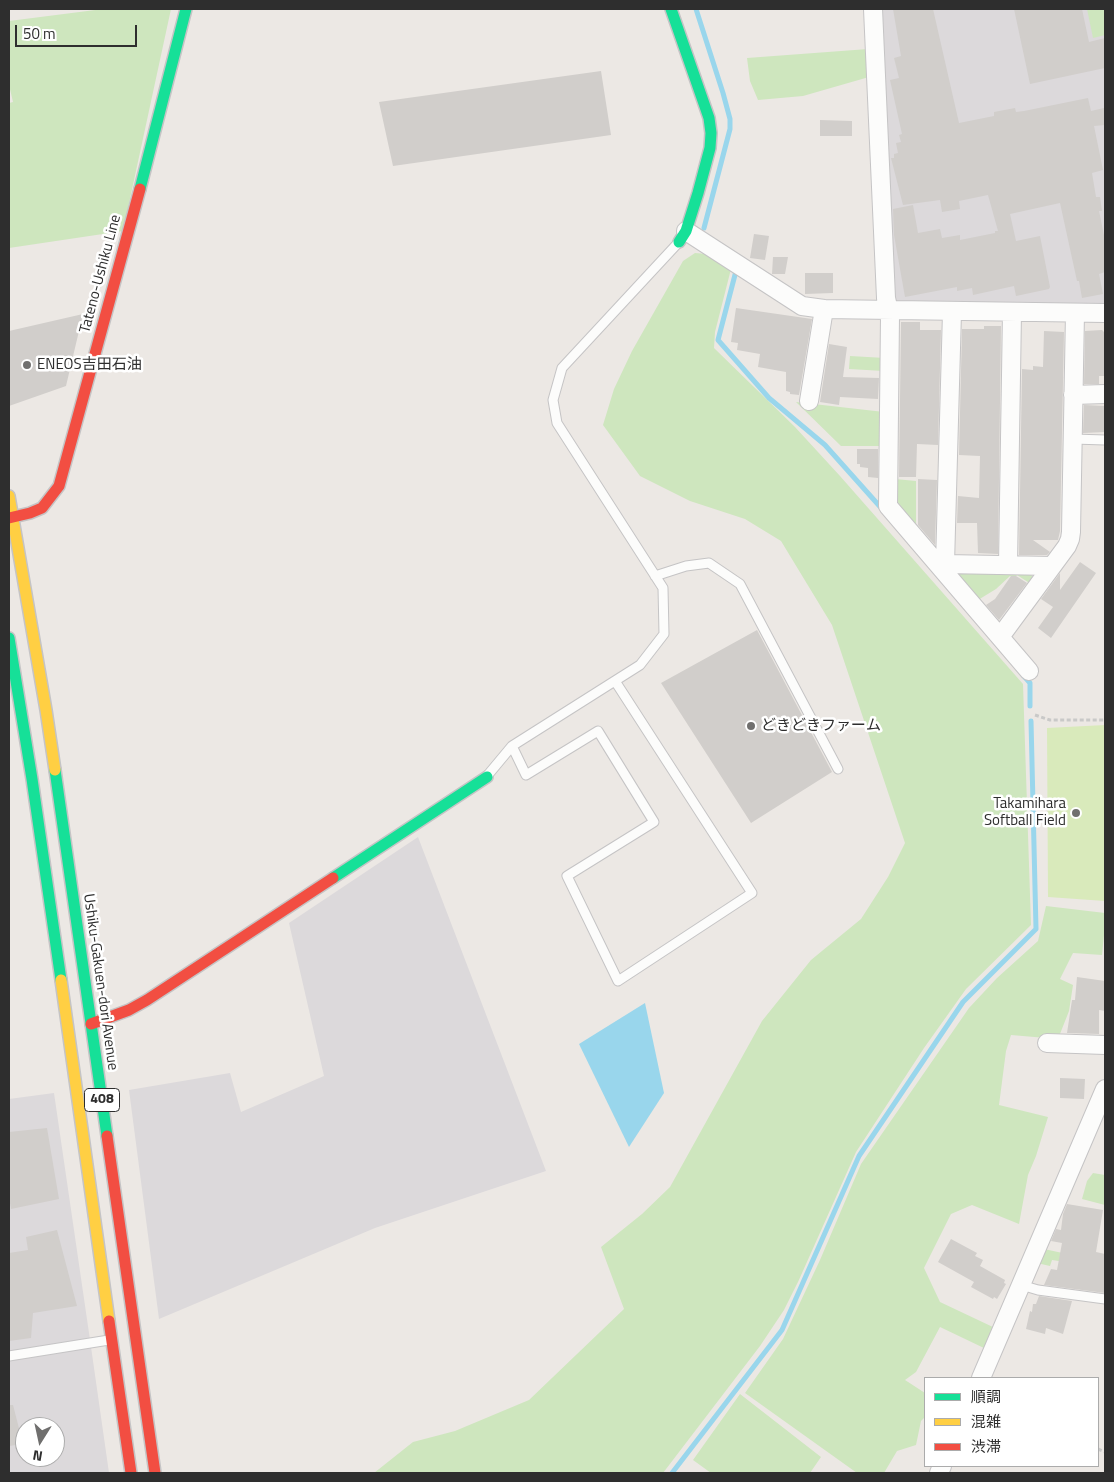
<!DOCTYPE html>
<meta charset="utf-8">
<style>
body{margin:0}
#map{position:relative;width:1114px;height:1482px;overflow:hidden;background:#ece8e4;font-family:"Titillium Web","Noto Sans JP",sans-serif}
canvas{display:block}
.frame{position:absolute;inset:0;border:10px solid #2e2e2e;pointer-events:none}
.legend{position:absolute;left:924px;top:1377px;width:175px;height:90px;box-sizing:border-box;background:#fff;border:1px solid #ababab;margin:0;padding:6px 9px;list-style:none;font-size:15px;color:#2e2e2e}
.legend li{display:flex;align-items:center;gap:10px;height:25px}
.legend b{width:25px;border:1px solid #ababab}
.north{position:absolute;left:15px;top:1417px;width:50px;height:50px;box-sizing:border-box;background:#fff;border:1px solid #ababab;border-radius:50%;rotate:190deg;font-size:14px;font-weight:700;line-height:20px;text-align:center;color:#2e2e2e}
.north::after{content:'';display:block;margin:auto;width:18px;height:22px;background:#706f6e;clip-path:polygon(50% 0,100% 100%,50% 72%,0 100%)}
.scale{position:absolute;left:15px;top:25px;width:122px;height:22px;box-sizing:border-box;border:2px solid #2e2e2e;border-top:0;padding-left:6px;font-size:15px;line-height:18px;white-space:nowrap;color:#2e2e2e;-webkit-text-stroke:4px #fff;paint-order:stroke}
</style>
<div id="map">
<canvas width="1114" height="1482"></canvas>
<div class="frame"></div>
<ul class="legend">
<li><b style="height:6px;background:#16e098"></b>順調</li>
<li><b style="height:6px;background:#ffcf43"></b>混雑</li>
<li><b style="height:6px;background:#f24e42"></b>渋滞</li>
</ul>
<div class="north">N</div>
<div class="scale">50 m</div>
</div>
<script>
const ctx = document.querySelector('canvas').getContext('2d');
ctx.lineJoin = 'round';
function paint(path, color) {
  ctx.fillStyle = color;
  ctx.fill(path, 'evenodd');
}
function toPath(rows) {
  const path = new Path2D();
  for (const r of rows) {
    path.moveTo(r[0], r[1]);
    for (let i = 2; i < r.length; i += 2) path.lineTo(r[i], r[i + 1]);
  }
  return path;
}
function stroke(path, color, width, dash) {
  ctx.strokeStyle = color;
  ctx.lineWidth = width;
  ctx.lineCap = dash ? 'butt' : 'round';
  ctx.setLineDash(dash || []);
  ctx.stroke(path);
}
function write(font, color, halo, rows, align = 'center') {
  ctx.font = font + ' "Titillium Web","Noto Sans JP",sans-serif';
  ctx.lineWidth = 5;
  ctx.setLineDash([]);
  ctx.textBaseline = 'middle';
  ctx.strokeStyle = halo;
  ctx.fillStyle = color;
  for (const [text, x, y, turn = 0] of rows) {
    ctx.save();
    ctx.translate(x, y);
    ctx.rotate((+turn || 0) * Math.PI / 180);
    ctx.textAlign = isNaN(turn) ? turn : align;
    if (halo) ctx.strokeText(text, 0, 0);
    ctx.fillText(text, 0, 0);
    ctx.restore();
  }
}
const industrial = toPath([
 [879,9,1105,9,1105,304,897,304,891,296],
 [418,837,546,1171,375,1228,159,1319,129,1090,230,1073,241,1112,324,1076,289,923],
 [54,1093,89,1333,109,1473,9,1473,9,1099],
 [25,1427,55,1427,55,1457,25,1457]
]);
const green = toPath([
 [103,9,171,9,123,231,9,248,9,103,13,102,9,85,9,21],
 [1087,9,1105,9,1105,35,1093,38],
 [868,49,869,77,803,96,758,100,750,81,747,58],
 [695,253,707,254,731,269,715,332,714,348,795,427,840,476,1023,684,1031,925,966,989,924,1048,856,1152,798,1282,784,1310,760,1346,663,1473,374,1473,413,1442,455,1431,529,1400,624,1309,601,1247,642,1214,670,1187,762,1021,811,960,861,919,888,877,905,843,832,625,781,541,745,519,690,501,640,476,603,425,614,389,632,351,683,261],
 [850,356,885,358,884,371,849,369],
 [796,402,884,412,883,446,841,446],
 [895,479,916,481,916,526,896,500],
 [962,570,1030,571,1034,581,1031,584,1017,575,1014,579,1010,576,996,589,978,600,959,576],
 [1046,906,1105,913,1105,925,1102,955,1073,953,1060,979,1073,985,1069,1011,1058,1039,1011,1035,1006,1051,999,1105,1048,1117,1036,1156,1028,1175,1019,1224,972,1205,951,1214,924,1268,940,1302,995,1328,986,1349,940,1327,916,1372,905,1380,925,1393,925,1417,921,1421,916,1445,897,1451,884,1473,857,1473,745,1393,783,1339,820,1260,861,1164,969,1008,997,978,1038,941],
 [1093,1173,1105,1175,1105,1205,1082,1199,1087,1181],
 [1044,1249,1095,1260,1093,1266,1052,1260,1050,1266,1037,1263],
 [740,1394,821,1457,810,1473,711,1473,693,1460]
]);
const pitch = toPath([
 [1105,725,1105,901,1048,897,1047,728]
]);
const water = toPath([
 [645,1003,664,1093,629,1147,579,1044]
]);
const stream = toPath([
 [696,9,723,93,730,119,730,129,704,228],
 [736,271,718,340,769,398,825,445,883,510],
 [1023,675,1030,683,1030,706],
 [672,1473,782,1330,859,1156,963,1002,1036,929,1031,721]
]);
const building = toPath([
 [893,9,933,9,959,123,994,116,994,112,1015,108,1016,112,1024,111,1088,98,1091,111,1104,108,1105,125,1094,126,1103,170,1092,173,1096,197,1100,197,1102,211,1099,211,1105,240,1105,272,1099,274,1103,294,1082,298,1079,281,1077,281,1060,203,1010,214,1016,241,1040,236,1050,287,1049,289,1016,296,1014,286,973,295,972,288,957,291,957,287,905,297,894,235,893,209,913,205,918,233,940,229,942,238,960,235,960,240,995,233,995,231,998,231,988,195,959,201,960,209,942,212,940,200,903,205,891,158,894,158,894,154,898,153,896,143,901,142,899,135,902,134,890,80,899,78,894,58,901,56],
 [1014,9,1082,9,1089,42,1105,38,1105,68,1030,84],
 [601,71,611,135,393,166,379,102],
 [820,120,852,121,852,136,820,136],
 [754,234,769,236,765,260,750,258],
 [773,257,788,257,785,274,772,274],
 [805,273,833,273,833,293,805,294],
 [736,308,812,319,799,395,790,394,790,392,786,391,786,372,758,367,760,354,737,350,738,343,731,342],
 [83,314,66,386,9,406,9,331],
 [901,322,920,322,920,330,941,330,938,445,917,444,916,477,899,477],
 [984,326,1001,326,998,554,978,553,977,523,957,523,958,496,979,498,980,456,959,455,962,329,984,329],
 [1102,330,1105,333,1105,376,1099,376,1099,384,1084,384,1085,331],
 [1044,331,1064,332,1060,531,1058,540,1033,540,1050,552,1047,555,1019,555,1022,369,1033,370,1033,366,1043,367],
 [829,344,847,347,843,377,879,378,878,399,840,397,839,405,820,402],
 [1084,405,1105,406,1105,432,1083,433],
 [857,449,878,449,878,478,868,477,868,468,860,467,860,464,857,464],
 [918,479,937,480,935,545,918,525],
 [1080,562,1096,573,1051,638,1038,628,1053,607,1041,599,1060,573,1060,590],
 [1011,576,1016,576,1027,583,999,620,986,605,995,599],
 [757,630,832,772,751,823,661,683],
 [1077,977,1105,981,1105,1011,1099,1010,1099,1034,1067,1033,1072,1000,1075,1000],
 [1060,1078,1085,1079,1084,1099,1060,1098],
 [47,1128,59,1199,11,1209,9,1197,9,1132],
 [1067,1204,1103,1210,1096,1252,1105,1254,1105,1293,1044,1285,1051,1269,1057,1270,1062,1243,1051,1241,1056,1229,1061,1230,1063,1214],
 [57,1230,77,1306,33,1313,31,1338,9,1341,9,1253,28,1250,26,1237],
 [951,1239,977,1253,975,1256,983,1260,980,1266,1005,1280,1004,1283,1006,1284,997,1299,994,1297,993,1299,971,1287,974,1282,938,1262],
 [1039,1296,1072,1301,1063,1334,1046,1328,1045,1334,1026,1329,1030,1311,1032,1312,1033,1304,1036,1304],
 [9,1405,13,1405,23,1444,9,1446]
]);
const path = toPath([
 [1035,715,1050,720,1105,720],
 [1098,1449,1105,1452]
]);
const lane = toPath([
 [1073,439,1105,440],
 [655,576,686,566,709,563,740,584,838,769],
 [512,746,526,775,598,731,654,822,567,876,618,981,752,893,615,681],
 [487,776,512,746,640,665,664,634,663,588,557,423,553,400,562,368,678,243],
 [1021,1285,1038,1290,1105,1299],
 [9,1356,109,1340]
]);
const street = toPath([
 [873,9,886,298,890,316,888,506,1029,671],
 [686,231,802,306,824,309,1105,313],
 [1073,395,1105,394],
 [809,401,824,309],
 [945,564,952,312],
 [1008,565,1012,312],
 [941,567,945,564,1052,566],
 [1000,637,1067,546,1070,539,1071,532,1075,313],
 [1047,1043,1105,1045],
 [981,1378,1105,1089],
 [939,1473,942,1466]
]);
const fast = toPath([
 [671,9,709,118,711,133,710,148,698,193,686,231,679,242],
 [140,189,186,9],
 [9,638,32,779,61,980],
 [55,770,107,1136],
 [333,878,487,777]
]);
const slow = toPath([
 [9,496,46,710,55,770],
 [61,980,109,1321]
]);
const jam = toPath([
 [9,518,30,513,42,508,59,486,140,189],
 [91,1024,129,1010,147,1000,333,878],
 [107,1136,155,1473],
 [109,1321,131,1473]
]);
const markers = [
 [27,365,5,"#706f6e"],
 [751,726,5,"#706f6e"],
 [1076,813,5,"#706f6e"]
];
const shields = [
 [102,1100,35]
];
const shieldNames = [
 ["408",102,1100]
];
const streetNames = [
 ["Tateno-Ushiku Line",101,274,-75],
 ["Ushiku-Gakuen-dori Avenue",100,982,82]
];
const poiNames = [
 ["ENEOS吉田石油",37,365],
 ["どきどきファーム",761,726],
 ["Takamihara",1066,804,"right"],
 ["Softball Field",1066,821,"right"]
];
paint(industrial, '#dcd9db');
paint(green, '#cee6be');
paint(pitch, '#d9eabb');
paint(water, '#99d6ec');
stroke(stream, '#99d6ec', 5);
paint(building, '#d1cecb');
stroke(lane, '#c5c4c5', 11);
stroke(street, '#c5c4c5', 20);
stroke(fast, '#c5c4c5', 14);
stroke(slow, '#c5c4c5', 14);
stroke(jam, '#c5c4c5', 14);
stroke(path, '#c9c9c8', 3, [4, 2.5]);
stroke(lane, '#fcfcfb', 9);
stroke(street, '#fcfcfb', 18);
stroke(fast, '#16e098', 11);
stroke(slow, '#ffcf43', 11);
stroke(jam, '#f24e42', 11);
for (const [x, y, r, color] of markers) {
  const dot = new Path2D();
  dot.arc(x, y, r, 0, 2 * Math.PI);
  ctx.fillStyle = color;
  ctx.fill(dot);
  stroke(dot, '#fff', 2);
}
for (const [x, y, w] of shields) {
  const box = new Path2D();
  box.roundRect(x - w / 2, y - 11.5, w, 23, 4);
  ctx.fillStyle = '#fff';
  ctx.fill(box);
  stroke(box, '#2e2e2e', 1);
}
write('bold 14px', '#2e2e2e', null, shieldNames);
write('15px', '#2e2e2e', '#fff', streetNames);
write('15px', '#2e2e2e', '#fff', poiNames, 'left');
</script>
